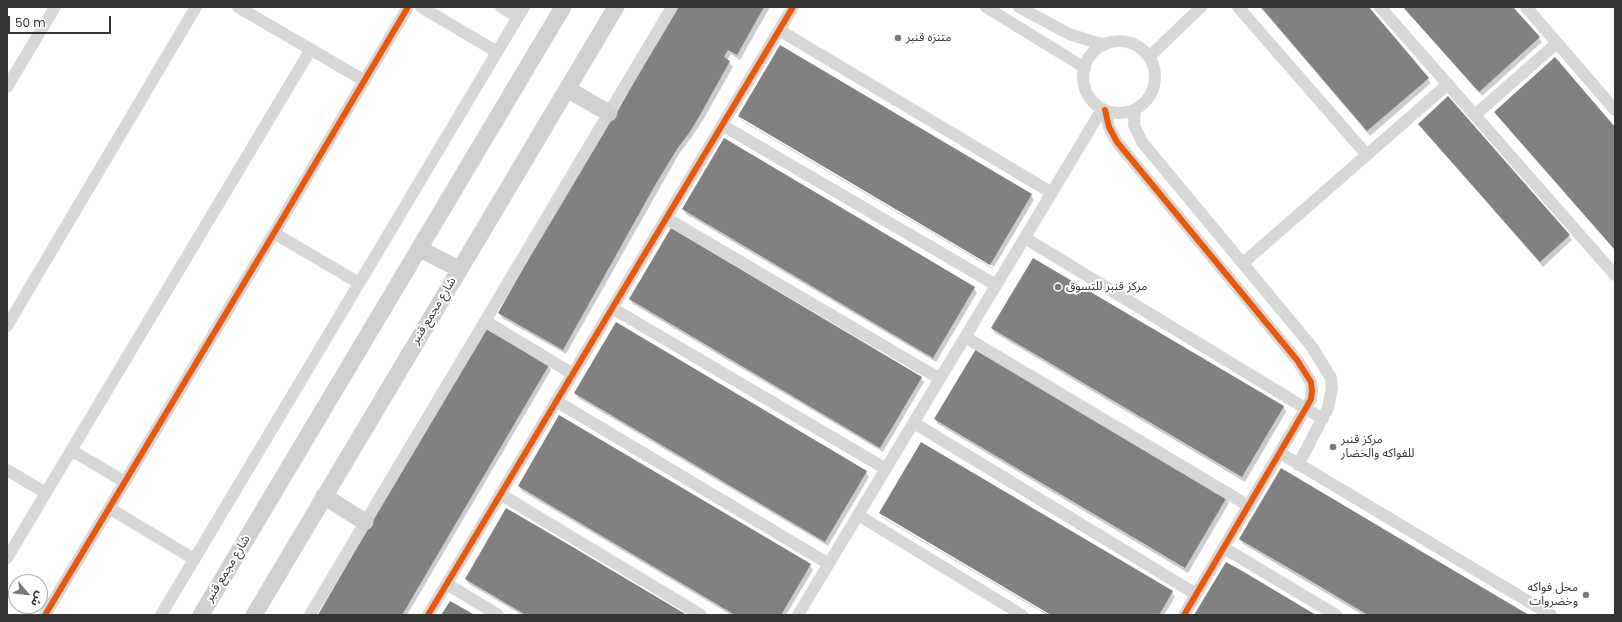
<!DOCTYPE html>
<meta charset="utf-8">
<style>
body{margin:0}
#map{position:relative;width:1622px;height:622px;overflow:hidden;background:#fff;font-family:Poppins,"Noto Sans Arabic",sans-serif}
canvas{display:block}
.frame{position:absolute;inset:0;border:8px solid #333;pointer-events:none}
.north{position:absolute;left:8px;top:574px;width:40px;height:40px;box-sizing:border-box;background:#fff;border:1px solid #adadad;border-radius:50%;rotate:118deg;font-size:11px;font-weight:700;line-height:16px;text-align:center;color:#333}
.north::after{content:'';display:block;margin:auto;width:14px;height:18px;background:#7a7a7a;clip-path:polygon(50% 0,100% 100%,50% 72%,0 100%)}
.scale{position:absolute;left:8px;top:16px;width:103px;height:18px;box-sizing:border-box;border:2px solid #333;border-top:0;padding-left:5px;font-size:12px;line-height:14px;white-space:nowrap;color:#333;-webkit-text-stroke:3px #fff;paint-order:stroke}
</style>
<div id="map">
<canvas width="1622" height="622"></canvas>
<div class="frame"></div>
<div class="north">ش</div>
<div class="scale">50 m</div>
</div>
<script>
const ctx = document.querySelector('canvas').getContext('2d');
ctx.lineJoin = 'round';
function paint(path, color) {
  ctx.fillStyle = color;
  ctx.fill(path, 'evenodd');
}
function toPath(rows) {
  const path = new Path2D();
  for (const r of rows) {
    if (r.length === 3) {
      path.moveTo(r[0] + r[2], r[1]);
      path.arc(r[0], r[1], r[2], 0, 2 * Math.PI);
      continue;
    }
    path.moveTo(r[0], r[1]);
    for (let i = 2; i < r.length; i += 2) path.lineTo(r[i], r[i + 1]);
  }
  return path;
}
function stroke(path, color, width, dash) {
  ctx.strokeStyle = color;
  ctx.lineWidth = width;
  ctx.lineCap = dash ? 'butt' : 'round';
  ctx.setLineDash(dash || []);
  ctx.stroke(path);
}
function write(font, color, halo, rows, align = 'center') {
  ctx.font = font + ' Poppins,"Noto Sans Arabic",sans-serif';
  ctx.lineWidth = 4;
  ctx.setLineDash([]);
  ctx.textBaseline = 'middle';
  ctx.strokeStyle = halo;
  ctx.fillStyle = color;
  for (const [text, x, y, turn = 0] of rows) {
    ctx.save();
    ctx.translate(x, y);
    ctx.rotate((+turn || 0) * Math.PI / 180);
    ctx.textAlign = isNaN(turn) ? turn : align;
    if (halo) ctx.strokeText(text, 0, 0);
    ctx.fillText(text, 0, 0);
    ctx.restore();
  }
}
const shadow = toPath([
 [677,7,770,7,740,60,731,54,727,60,733,67,703,120,691,138,679,154,566,354,502,318,499,313,617,115],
 [1260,7,1368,7,1431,83,1370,136],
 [1403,7,1512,7,1542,42,1482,96],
 [1555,59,1615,127,1615,250,1495,113],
 [1448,98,1572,240,1543,267,1419,124],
 [740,116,1031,195,1034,200,994,267,742,117,742,120,993,268,993,269,742,121],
 [683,209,974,288,977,293,936,362,686,214],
 [1033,259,1284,407,1286,412,1245,482,995,333,992,328],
 [630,299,921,378,924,382,883,452,633,304],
 [548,365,551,370,407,615,319,615],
 [575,393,866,472,869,477,828,546,578,398],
 [935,419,1226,498,1229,503,1188,573,938,424],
 [519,486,810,565,813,570,786,615,731,615,522,491],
 [880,513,1172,592,1175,597,1164,615,1053,615,883,514,883,517,1049,615,1047,615,883,518],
 [1240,539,1527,615,1363,615,1243,544],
 [466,579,685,615,522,615,469,584]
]);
const building = toPath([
 [676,7,764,7,737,55,728,50,724,57,730,61,700,115,689,133,677,149,654,187,563,350,498,313,600,131,616,114],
 [1261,7,1369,7,1429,78,1367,131],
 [1403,7,1513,7,1540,37,1479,92],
 [780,45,1032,194,990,265,738,116],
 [1555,57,1615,127,1615,250,1494,112],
 [1448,96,1570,235,1540,262,1418,124],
 [724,138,975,287,933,358,682,209],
 [671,228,922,377,880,448,629,299],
 [1033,258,1284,406,1242,477,991,328],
 [616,322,867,471,825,542,574,393],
 [484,328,549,365,402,615,318,615],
 [976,349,1227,497,1185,568,934,419],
 [559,415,811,564,781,615,735,615,518,486],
 [921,442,1173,591,1159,615,1051,615,879,513],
 [1281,468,1387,531,1529,615,1368,615,1311,581,1239,539],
 [506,508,561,540,687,615,526,615,465,579],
 [1226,562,1244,572,1316,615,1194,615],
 [450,601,468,611,474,615,441,615]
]);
const minor = toPath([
 [238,7,365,81],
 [421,7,497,52],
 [501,7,518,17],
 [986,7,1085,68],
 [1019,7,1069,34,1104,45],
 [1238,7,1367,155],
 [1380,7,1615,275],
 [1526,7,1615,110],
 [779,30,1052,193],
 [1119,77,36],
 [1149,57,1201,7],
 [7,87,55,7],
 [1105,110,1109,127,1117,142,1297,360,1311,382,1312,391,1311,399,1306,408,1184,615],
 [1135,110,1134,125,1142,142,1312,347,1331,378,1332,388,1328,408,1298,465],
 [1475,115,1557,43],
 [722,125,996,285],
 [666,218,940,379],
 [274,233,359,283],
 [1025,238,1323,419],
 [1243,263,1448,84],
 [612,308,886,469],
 [485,321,573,374],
 [7,326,196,7],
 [965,337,1249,506],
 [556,401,829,564],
 [914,423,1196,594],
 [71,450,125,482],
 [1280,453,1551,615],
 [7,470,46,493],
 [500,494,701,615],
 [109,508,194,559],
 [858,515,1022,615],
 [1224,548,1336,615],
 [7,558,311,49],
 [447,584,498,615],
 [45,615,274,233,408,7],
 [161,615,524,7],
 [310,615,672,7],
 [428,615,793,7],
 [798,615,1102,109]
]);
const secondary = toPath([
 [567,89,609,113],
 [420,249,459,269],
 [324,496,365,522],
 [201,615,563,7],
 [254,615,616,7]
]);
const cycleway = toPath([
 [1105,110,1109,127,1117,142,1297,360,1311,382,1312,391,1311,399,1306,408,1184,615],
 [45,615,274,233,408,7],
 [428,615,793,7]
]);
const markers = [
 [898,38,4,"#7a7a7a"],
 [1058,287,4,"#7a7a7a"],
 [1333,447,4,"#7a7a7a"],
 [1586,595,4,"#7a7a7a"]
];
const poiNames = [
 ["متنزه قنبر",906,38],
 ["مركز قنبر للتسوق",1066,287],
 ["مركز قنبر",1341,440],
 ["للفواكه والخضار",1341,454],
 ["محل فواكه",1578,588,"right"],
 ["وخضروات",1578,602,"right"]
];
const streetNames = [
 ["شارع مجمع قنبر",434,311,-59],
 ["شارع مجمع قنبر",228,569,-59]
];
paint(shadow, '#0003');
paint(building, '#818181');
stroke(minor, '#d7d7d7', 12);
stroke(secondary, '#d0d0d0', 17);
stroke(cycleway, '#e8590c', 6);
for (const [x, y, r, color] of markers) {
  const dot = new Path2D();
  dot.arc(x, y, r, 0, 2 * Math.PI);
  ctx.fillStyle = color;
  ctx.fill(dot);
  stroke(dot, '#fff', 1.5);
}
write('12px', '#333', '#fff', poiNames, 'left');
write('12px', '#333', '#fff', streetNames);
</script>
